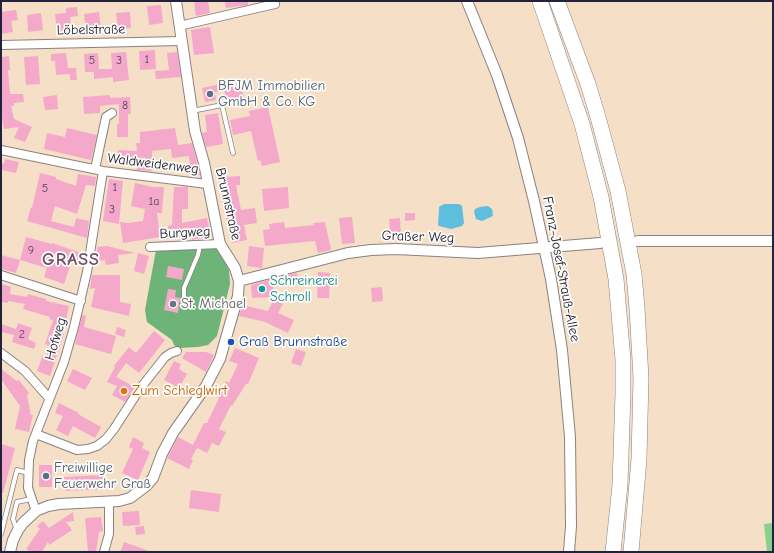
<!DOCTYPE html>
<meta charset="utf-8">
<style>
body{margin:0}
#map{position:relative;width:774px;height:553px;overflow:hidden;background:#f5dfc6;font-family:"Comic Neue",sans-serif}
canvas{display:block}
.frame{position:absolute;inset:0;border:2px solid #22223b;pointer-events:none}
</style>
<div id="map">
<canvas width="774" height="553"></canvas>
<div class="frame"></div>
</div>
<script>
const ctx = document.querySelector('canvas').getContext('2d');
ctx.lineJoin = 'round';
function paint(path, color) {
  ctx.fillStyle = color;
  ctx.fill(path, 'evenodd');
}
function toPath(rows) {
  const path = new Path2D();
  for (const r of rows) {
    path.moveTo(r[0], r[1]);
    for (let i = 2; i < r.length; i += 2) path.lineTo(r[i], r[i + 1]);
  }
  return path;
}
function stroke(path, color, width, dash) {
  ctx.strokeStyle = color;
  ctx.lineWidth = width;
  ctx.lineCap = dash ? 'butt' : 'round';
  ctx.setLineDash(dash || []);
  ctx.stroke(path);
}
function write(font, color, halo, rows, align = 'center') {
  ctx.font = font + ' "Comic Neue",sans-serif';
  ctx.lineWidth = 3.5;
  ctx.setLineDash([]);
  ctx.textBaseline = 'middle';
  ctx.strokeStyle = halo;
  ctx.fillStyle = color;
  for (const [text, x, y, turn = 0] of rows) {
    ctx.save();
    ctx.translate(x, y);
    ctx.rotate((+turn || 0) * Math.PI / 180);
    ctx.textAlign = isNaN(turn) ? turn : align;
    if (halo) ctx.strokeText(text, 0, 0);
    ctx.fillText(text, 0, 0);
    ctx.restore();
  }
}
const green = toPath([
 [773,523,773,552,767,552,764,524]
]);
const forest = toPath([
 [218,248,229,270,230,284,217,336,208,345,198,347,179,348,174,345,172,340,147,322,145,310,156,250]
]);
const water = toPath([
 [444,204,459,204,462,206,464,223,462,226,451,229,439,226,438,225,439,209,439,207],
 [488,206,492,209,493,216,482,221,476,219,474,212,475,209,480,207]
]);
const building = toPath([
 [194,1,208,1,210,13,196,16],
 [225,1,248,1,248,5,226,8],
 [161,5,163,23,149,25,147,6],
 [77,7,78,16,70,17,71,30,57,32,55,14,66,13,66,8],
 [16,10,18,20,11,21,13,32,1,34,1,12],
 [99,12,101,30,86,31,84,14],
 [130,12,131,28,118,29,116,13],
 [41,13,43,30,28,32,27,15],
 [210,27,214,53,194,55,191,30],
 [155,50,156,69,140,70,139,51],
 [126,52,129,80,113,82,113,77,94,79,94,72,85,72,84,54,98,53,99,69,112,69,111,53],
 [177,52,181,77,156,79,155,71,169,70,167,53],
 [66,53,68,68,76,68,77,80,70,80,70,74,56,75,55,61,51,61,51,54],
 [9,56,10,70,8,70,10,94,23,94,24,102,14,103,14,106,11,106,14,119,32,127,25,142,14,138,19,127,4,129,1,111,1,57],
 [38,56,40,84,26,85,24,57],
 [226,83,227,87,241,84,244,98,230,101,229,97,226,98,224,90,215,92,216,100,205,102,202,88],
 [57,95,58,109,45,110,43,97],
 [110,95,110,98,130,97,131,114,128,114,128,137,117,137,117,124,119,124,119,104,100,106,100,113,84,114,83,97],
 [268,107,280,162,262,166,260,160,258,161,251,131,233,135,230,120,250,116,249,111],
 [218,113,223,144,206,147,202,133,207,132,205,115],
 [67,128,97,135,91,160,44,149,47,133,65,137],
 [175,128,178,145,192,143,200,175,191,176,189,156,172,158,171,149,152,151,152,171,137,170,137,166,117,164,118,150,137,151,136,143,140,143,140,132],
 [5,159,19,162,16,173,1,170,1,163,4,164],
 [40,173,56,177,56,179,76,186,78,174,96,177,95,186,86,185,77,214,55,206,51,221,74,227,76,218,89,221,87,238,27,221,31,207,32,208],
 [240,176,240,185,236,185,241,210,255,208,257,223,244,225,247,240,232,243,221,196,224,195,223,177],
 [109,179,123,181,119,224,103,221],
 [135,183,153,187,164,187,162,213,157,213,160,237,123,243,120,222,128,223,143,221,145,209,131,206],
 [174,187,188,187,188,209,182,209,182,223,207,218,211,236,192,240,190,229,168,229,168,226,172,225],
 [288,187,289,208,264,211,262,189],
 [405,213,415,213,415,220,405,221],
 [352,217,355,243,342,244,339,218],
 [400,218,401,237,386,238,386,230,390,230,389,219],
 [284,222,285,228,314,225,313,223,325,222,331,250,318,253,315,241,265,246,263,230,270,229,269,224],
 [26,237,52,244,52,243,81,253,77,265,71,263,64,284,44,277,47,268,20,260],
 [107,246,135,253,118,255,119,263,106,265,105,260,98,261,97,247],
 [249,246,264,248,262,268,247,266],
 [138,253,149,256,144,274,134,271],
 [1,255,20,260,16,273,1,269],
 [168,266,184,269,182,280,166,277],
 [318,272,330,273,329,298,317,298],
 [297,273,299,283,289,285,288,275],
 [92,275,120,275,120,302,131,304,129,316,91,307,95,288,90,289],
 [268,280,273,280,274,297,252,298,251,285],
 [1,284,11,287,10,294,27,297,28,294,46,299,46,301,69,306,63,333,64,334,50,376,37,371,43,355,46,357,50,346,45,344,53,320,49,319,50,317,23,309,25,304,8,301,8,303,1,302],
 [382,287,383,301,372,302,371,288],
 [168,289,176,290,175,297,180,298,178,313,164,310],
 [274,299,283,304,278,313,294,320,288,333,265,322,239,316,242,305,268,311],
 [82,315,86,316,84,327,116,336,111,354,75,344],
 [18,323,32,328,28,339,36,343,34,349,12,342,14,335,1,332,1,324,16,329],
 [117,327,126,330,124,337,115,334],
 [154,331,165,340,139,373,126,363,116,377,135,387,125,402,112,395,117,386,107,382,115,367,114,366,129,347,136,353],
 [235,348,259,358,248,384,246,384,232,406,231,405,219,429,226,432,219,446,212,443,207,453,197,448,191,459,193,460,189,469,167,458,168,457,178,437,193,445,204,423,207,423,219,398,210,392,213,387,220,391,226,381,229,383,238,364,229,361],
 [296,349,306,352,301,366,291,363],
 [186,352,206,352,214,355,206,372,182,358],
 [174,361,181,364,179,369,187,374,179,388,164,380],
 [1,369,17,381,19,380,29,393,27,395,31,415,33,415,29,432,15,429,20,406,1,379],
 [73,369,92,378,85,390,67,381],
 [59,403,79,413,78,414,101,427,95,438,73,426,68,436,56,430,63,416,55,413],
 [133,437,144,443,142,448,150,452,138,480,122,473,133,449,129,447],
 [1,444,15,448,3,493,1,493],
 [39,465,52,465,52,487,39,487],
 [103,475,104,489,65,491,64,477],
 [191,490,221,494,219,512,189,508],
 [139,511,140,525,123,526,122,512],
 [73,512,74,521,66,522,72,530,49,545,48,542,42,552,31,552,26,549,40,529,37,526,43,521,49,528],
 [101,517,103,531,99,532,96,552,88,552,85,518],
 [144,526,145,534,136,535,135,527],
 [124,542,149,551,149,552,120,552]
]);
const service = toPath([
 [192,111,222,105,233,153],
 [184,299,184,288,198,255,200,245],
 [17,530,13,519,17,502,31,499],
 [1,534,17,470,28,473]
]);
const minor = toPath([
 [179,26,275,4],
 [1,45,181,41],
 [1,150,103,171,207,184],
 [95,169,106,117,112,113],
 [150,247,220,244],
 [1,275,81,301],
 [1,353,25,371,49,398],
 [36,434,77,450,88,449,97,446,106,439,114,429,139,390,165,357,171,353,177,351],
 [36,511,28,488,29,460,33,441,64,362,74,327,87,272,103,171],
 [104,552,109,534,109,503]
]);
const tertiary = toPath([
 [467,1,497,75,518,138,534,201,551,279,562,350,570,437,571,526,569,552],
 [638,241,773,241],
 [239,281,348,253,371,250,396,249,478,253,600,243],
 [10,552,13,540,18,530,23,523,36,511,48,506,59,504,119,501,130,498,146,486,153,478,162,454,173,433,206,386,220,359,238,296,239,281,235,268,220,244,204,163,195,131,176,1]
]);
const motorway = toPath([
 [540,1,582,124,601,197,616,279,623,360,623,393,620,485,613,552],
 [557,1,588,84,598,117,618,191,634,274,637,308,641,378,639,459,631,552]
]);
const markers = [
 [210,94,4,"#5c6f8a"],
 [262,289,4,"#0f9aa8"],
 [173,304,4,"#6b7280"],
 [231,342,4,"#1a4fb4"],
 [124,391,4,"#e8710a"],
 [46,476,4,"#5c6f8a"]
];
const numberNames = [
 ["1",147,60],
 ["5",92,61],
 ["3",119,61],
 ["8",125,106],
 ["1",115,188],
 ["5",45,189],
 ["1a",154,202],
 ["3",112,210],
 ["9",31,251],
 ["2",22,335]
];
const streetNames = [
 ["Löbelstraße",91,30,-1],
 ["Waldweidenweg",153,164,7],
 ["Brunnstraße",228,204,77],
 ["Burgweg",185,233,-3],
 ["Graßer Weg",418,237,2],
 ["Franz-Josef-Strauß-Allee",561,269,79],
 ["Hofweg",56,339,-73]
];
const serviceNames = [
 ["BFJM Immobilien",218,86],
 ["GmbH & Co. KG",218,102],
 ["Freiwillige",54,468],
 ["Feuerwehr Graß",54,484]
];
const cultureNames = [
 ["Schreinerei",270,281],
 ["Schroll",270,297]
];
const worshipNames = [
 ["St. Michael",181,304]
];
const transitNames = [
 ["Graß Brunnstraße",239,342]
];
const foodNames = [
 ["Zum Schleglwirt",132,391]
];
const districtNames = [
 ["GRASS",71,260]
];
paint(green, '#88d18c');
paint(forest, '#6eb378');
paint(water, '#5fbedd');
paint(building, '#f4a9cb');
stroke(service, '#8c8080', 5.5);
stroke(minor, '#8c8080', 10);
stroke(tertiary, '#8c8080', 12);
stroke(motorway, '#8c8080', 16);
stroke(service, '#fff', 4);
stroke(minor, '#fff', 8);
stroke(tertiary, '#fff', 10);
stroke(motorway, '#fff', 15);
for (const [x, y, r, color] of markers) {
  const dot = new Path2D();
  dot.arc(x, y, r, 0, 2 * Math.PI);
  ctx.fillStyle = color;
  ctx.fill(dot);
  stroke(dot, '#fdfcf7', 1.5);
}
write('12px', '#56445f', null, numberNames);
write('14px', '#22223b', '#fdfcf7', streetNames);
write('14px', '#4e5e75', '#fdfcf7', serviceNames, 'left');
write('14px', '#0d838f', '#fdfcf7', cultureNames, 'left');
write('14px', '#5b616d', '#fdfcf7', worshipNames, 'left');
write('14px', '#164399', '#fdfcf7', transitNames, 'left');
write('14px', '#c56008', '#fdfcf7', foodNames, 'left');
ctx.letterSpacing = '1px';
write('bold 18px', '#6c516d', '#fdfcf7', districtNames);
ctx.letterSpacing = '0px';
</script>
